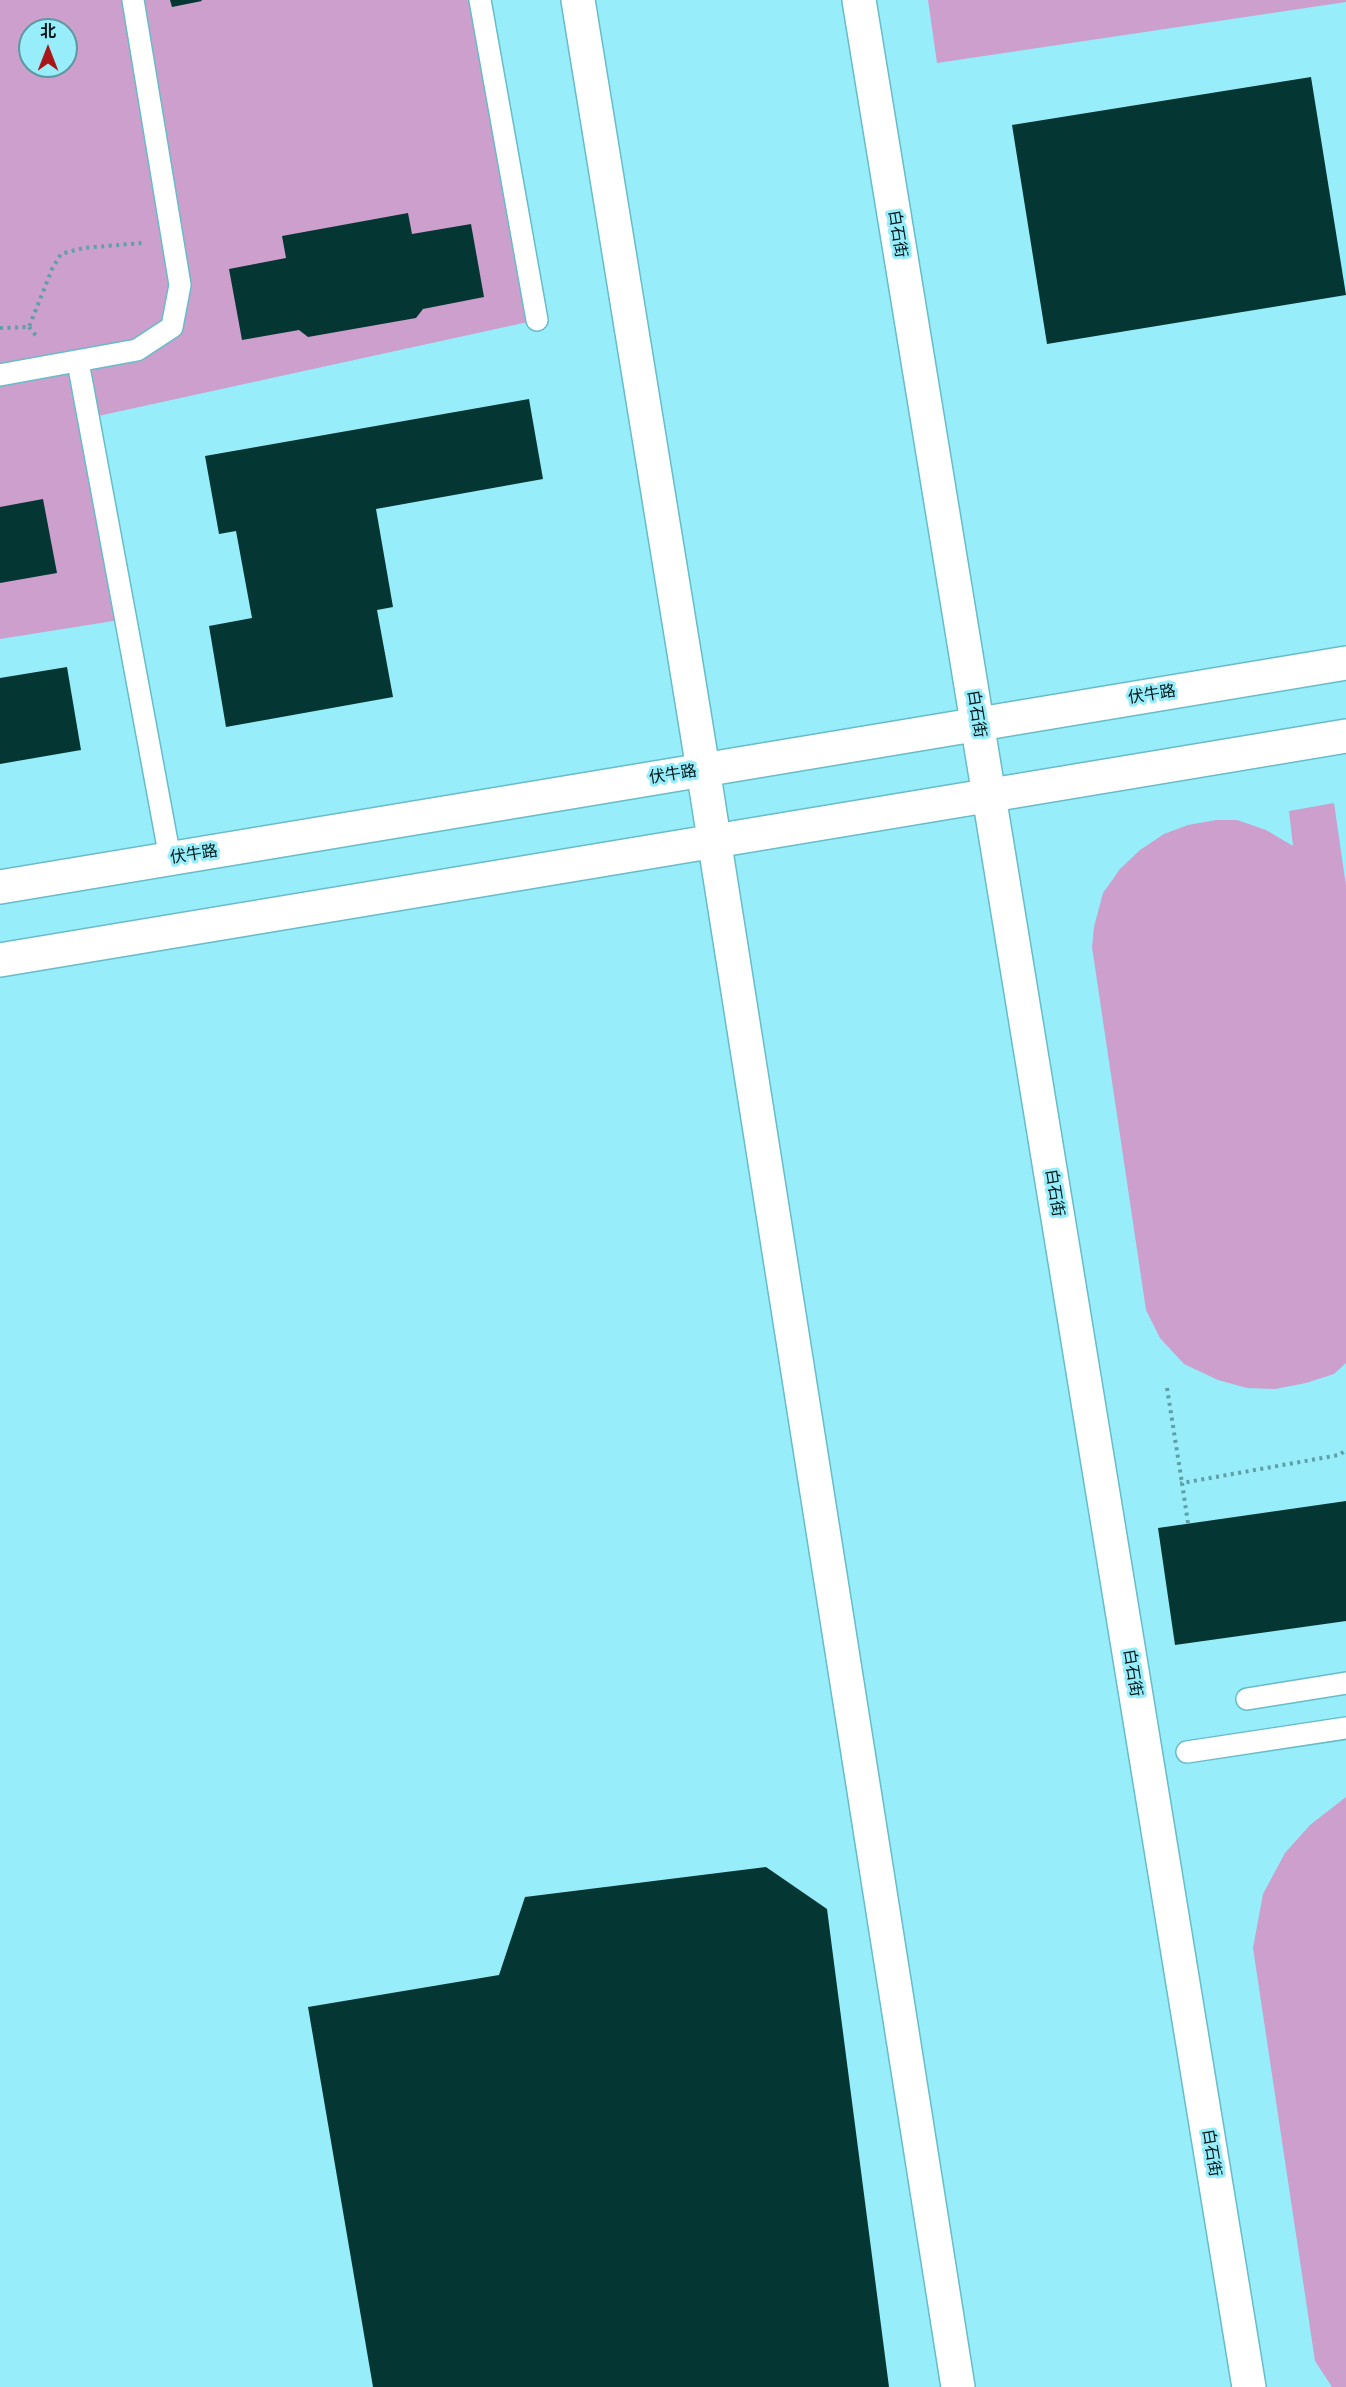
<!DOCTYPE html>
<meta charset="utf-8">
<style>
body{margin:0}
#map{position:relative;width:1346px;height:2387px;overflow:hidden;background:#97edf9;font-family:Arial,"Noto Sans SC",sans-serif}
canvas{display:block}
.north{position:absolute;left:18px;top:18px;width:60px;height:60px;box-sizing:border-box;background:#97edf9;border:2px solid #5b98a0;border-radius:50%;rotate:0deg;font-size:16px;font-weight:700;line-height:24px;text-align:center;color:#00181b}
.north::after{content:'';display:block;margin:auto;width:21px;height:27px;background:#a9161a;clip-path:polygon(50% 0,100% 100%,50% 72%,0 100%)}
</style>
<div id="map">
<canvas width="1346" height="2387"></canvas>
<div class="north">北</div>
</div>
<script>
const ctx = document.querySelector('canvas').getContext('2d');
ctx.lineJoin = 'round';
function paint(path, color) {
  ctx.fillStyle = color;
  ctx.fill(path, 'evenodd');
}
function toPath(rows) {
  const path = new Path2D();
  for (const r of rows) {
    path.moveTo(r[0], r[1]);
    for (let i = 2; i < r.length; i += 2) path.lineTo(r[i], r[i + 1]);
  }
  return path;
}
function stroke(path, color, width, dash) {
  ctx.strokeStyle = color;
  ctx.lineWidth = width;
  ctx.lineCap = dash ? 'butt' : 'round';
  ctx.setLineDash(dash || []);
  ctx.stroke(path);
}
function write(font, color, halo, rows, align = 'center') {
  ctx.font = font + ' Arial,"Noto Sans SC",sans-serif';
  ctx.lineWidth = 6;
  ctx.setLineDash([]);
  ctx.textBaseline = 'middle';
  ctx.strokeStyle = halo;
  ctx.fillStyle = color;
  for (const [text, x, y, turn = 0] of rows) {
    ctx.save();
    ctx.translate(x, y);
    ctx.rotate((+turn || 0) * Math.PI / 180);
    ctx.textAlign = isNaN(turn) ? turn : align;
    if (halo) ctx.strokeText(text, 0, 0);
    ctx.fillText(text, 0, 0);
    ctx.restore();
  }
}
const green = toPath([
 [0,0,480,0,537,320,89,418,126,619,0,639],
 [30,30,66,30,66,66,30,66],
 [928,0,1346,0,1346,2,937,63],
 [1334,803,1346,886,1346,1363,1334,1374,1306,1383,1275,1389,1247,1388,1218,1380,1184,1364,1160,1338,1146,1310,1092,947,1094,927,1103,893,1120,869,1140,850,1164,834,1188,825,1216,820,1237,820,1266,830,1293,846,1289,811],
 [1346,1797,1346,2387,1332,2387,1315,2361,1253,1948,1263,1894,1285,1853,1310,1825]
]);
const building = toPath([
 [170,0,201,0,202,1,172,7],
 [1311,77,1346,295,1047,344,1012,125],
 [408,213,412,234,471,224,484,297,423,309,416,318,308,337,299,330,242,340,229,269,286,258,282,236],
 [529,399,543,479,376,509,393,607,377,610,393,697,226,727,209,626,252,618,236,531,219,534,205,456],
 [43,499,57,573,0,583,0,507],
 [67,667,81,750,0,764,0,678],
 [1346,1501,1346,1621,1175,1645,1158,1528],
 [766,1867,827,1909,889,2387,373,2387,308,2007,499,1975,525,1897]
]);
const path = toPath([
 [29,327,38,338],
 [0,328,29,327,52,269,61,254,83,248,142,243],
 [1167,1388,1182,1483],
 [1188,1523,1182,1483,1339,1455,1346,1450]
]);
const lane = toPath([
 [480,0,537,320],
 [78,362,170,858],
 [0,375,137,350,172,327,180,285,133,0],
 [1247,1699,1346,1683],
 [1187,1752,1346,1728]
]);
const secondary = toPath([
 [578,0,703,769,958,2387],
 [859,0,1249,2387],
 [0,887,1346,663],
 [0,960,1346,736]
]);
const streetNames = [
 ["白石街",897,234,81],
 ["伏牛路",1152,695,-9],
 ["白石街",976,714,81],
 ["伏牛路",673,775,-9],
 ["伏牛路",194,855,-9],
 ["白石街",1054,1193,81],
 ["白石街",1132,1673,81],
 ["白石街",1211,2153,81]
];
paint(green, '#cd9fcd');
paint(building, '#043733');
stroke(lane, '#67bcc8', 24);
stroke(secondary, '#67bcc8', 36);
stroke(path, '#5f9fa7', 4, [3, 4.5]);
stroke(lane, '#fff', 21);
stroke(secondary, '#fff', 33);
write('16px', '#00181b', '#97edf9', streetNames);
</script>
